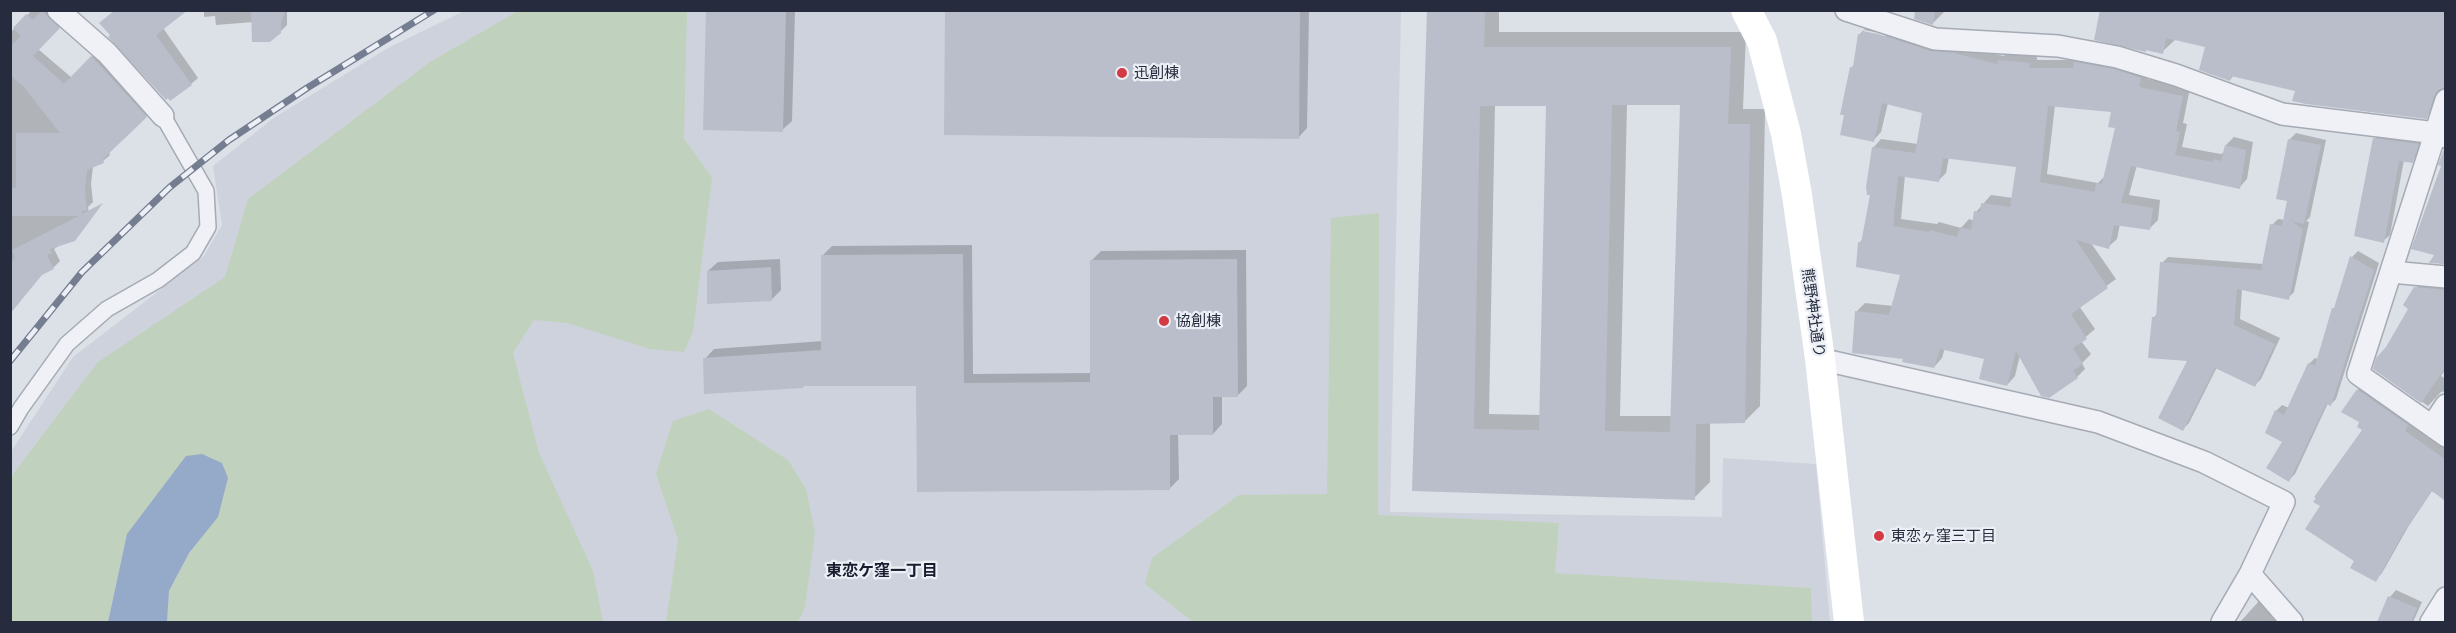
<!DOCTYPE html>
<meta charset="utf-8">
<style>
body{margin:0}
#map{position:relative;width:2456px;height:633px;overflow:hidden;background:#dce0e7;font-family:Inter,sans-serif}
canvas{display:block}
.frame{position:absolute;inset:0;border:12px solid #262c3e;pointer-events:none}
</style>
<div id="map">
<canvas width="2456" height="633"></canvas>
<div class="frame"></div>
</div>
<script>
const ctx = document.querySelector('canvas').getContext('2d');
ctx.lineJoin = 'round';
function paint(path, color) {
  ctx.fillStyle = color;
  ctx.fill(path, 'evenodd');
}
function toPath(rows) {
  const path = new Path2D();
  for (const r of rows) {
    path.moveTo(r[0], r[1]);
    for (let i = 2; i < r.length; i += 2) path.lineTo(r[i], r[i + 1]);
  }
  return path;
}
function stroke(path, color, width, dash) {
  ctx.strokeStyle = color;
  ctx.lineWidth = width;
  ctx.lineCap = dash ? 'butt' : 'round';
  ctx.setLineDash(dash || []);
  ctx.stroke(path);
}
function write(font, color, halo, rows, align = 'center') {
  ctx.font = font + ' Inter,"Noto Sans JP",sans-serif';
  ctx.lineWidth = 4.5;
  ctx.setLineDash([]);
  ctx.textBaseline = 'middle';
  ctx.strokeStyle = halo;
  ctx.fillStyle = color;
  for (const [text, x, y, turn = 0] of rows) {
    ctx.save();
    ctx.translate(x, y);
    ctx.rotate((+turn || 0) * Math.PI / 180);
    ctx.textAlign = isNaN(turn) ? turn : align;
    if (halo) ctx.strokeText(text, 0, 0);
    ctx.fillText(text, 0, 0);
    ctx.restore();
  }
}
const built = toPath([
 [464,11,1401,11,1390,512,1722,517,1723,458,1816,464,1830,622,11,622,10,453,73,357,204,256,222,225,213,166,275,117,388,48]
]);
const green = toPath([
 [518,11,687,11,684,139,712,177,693,332,684,352,650,349,567,323,534,320,513,353,539,453,593,571,603,622,167,622,169,592,189,553,218,517,127,534,108,622,11,622,10,478,98,362,225,277,248,199,430,62],
 [1379,213,1378,515,1559,523,1555,573,1811,588,1812,622,1193,622,1145,584,1152,558,1239,495,1327,494,1331,218],
 [709,409,788,460,806,489,815,533,805,607,798,622,666,622,678,540,656,474,673,421]
]);
const water = toPath([
 [202,454,222,463,228,478,218,517,189,553,169,591,167,622,108,622,127,534,186,456]
]);
const shadow = toPath([
 [32,10,55,10,65,21,38,49,72,78,98,50,153,110,109,151,110,155,103,161,93,166,91,184,93,202,88,207,90,220,81,232,54,249,60,261,54,267,10,292,10,33],
 [115,10,163,28,198,78,191,84],
 [204,10,287,10,287,25,280,32,253,22,216,25,215,16,204,17],
 [707,10,795,10,792,121,782,130],
 [946,10,1309,10,1307,128,1298,138],
 [1428,10,1499,10,1499,32,1746,32,1743,109,1765,109,1760,406,1744,422,1710,422,1710,482,1694,498,1414,489],
 [1682,103,1672,416,1620,416,1627,104],
 [1495,104,1547,104,1541,415,1489,414],
 [1917,10,1946,10,1933,23],
 [2102,10,2446,10,2446,89,2441,102,2426,117,2234,75,2230,80,2207,46,2176,39,2162,52,2147,49,2145,51],
 [1867,27,2004,56,2007,52,2037,55,2037,60,2078,60,2148,70,2147,79,2190,88,2183,123,2187,124,2182,147,2221,154,2225,152,2226,145,2234,137,2253,142,2247,179,2239,188,2137,165,2129,195,2160,200,2158,220,2150,228,2120,224,2117,239,2108,247,2091,243,2116,279,2079,306,2095,329,2081,341,2091,354,2082,363,2085,369,2077,377,2020,355,2015,376,2007,385,1986,358,1945,348,1942,358,1934,367,1905,358,1853,351,1857,311,1865,303,1893,306,1901,273,1859,243,1863,239,1872,194,1873,148,1881,139,1918,144,1923,112,1888,103,1881,132,1873,141,1852,67,1854,65,1859,35],
 [1864,30,1886,34,1885,37,1864,33],
 [2055,105,2113,111,2117,127,2105,176,2098,183,2047,174],
 [1949,157,2017,166,2013,198,1991,195,1976,212,1974,221,1969,219,1961,228,1939,222,1937,224,1901,219,1905,175,1938,181,1946,173],
 [2381,132,2424,138,2418,155,2412,161,2404,160,2390,235,2383,241,2375,139],
 [2296,133,2326,140,2310,217,2306,221,2309,222,2294,292,2288,298,2242,289,2240,319,2280,338,2261,379,2255,385,2217,367,2189,423,2183,429,2189,359,2153,318,2158,313,2162,263,2168,257,2264,264,2272,225,2278,219,2285,220,2288,200,2290,139],
 [2445,150,2446,149,2446,264,2432,262,2437,254],
 [972,245,973,374,1092,373,1091,261,1101,251,1246,250,1247,386,1237,396,1222,396,1222,424,1213,434,1178,434,1179,479,1169,489,918,384,805,385,803,387,705,359,714,349,823,341,822,256,832,246],
 [2358,251,2379,263,2336,399,2330,405,2328,403,2295,474,2289,480,2284,441,2276,411,2282,405,2289,408,2309,364,2315,358,2318,359,2352,257],
 [780,259,781,290,771,300,708,271,718,262],
 [2423,281,2446,282,2446,369,2441,376,2446,379,2446,391,2441,392,2428,406,2375,368,2410,308,2416,288],
 [2364,383,2446,440,2446,501,2432,491,2408,527,2382,573,2376,580,2356,561,2322,506,2364,429,2358,390],
 [2396,590,2422,602,2413,622,2379,622,2390,597],
 [2260,600,2283,622,2240,622]
]);
const building = toPath([
 [115,10,188,10,156,35,192,85,170,101,168,98,166,100,108,37,110,35,99,23],
 [251,10,286,10,281,22,281,33,270,42,252,42],
 [706,10,786,10,783,132,703,130],
 [945,10,1300,10,1299,139,944,135],
 [1427,10,1485,10,1484,47,1731,47,1728,124,1750,124,1745,423,1696,424,1695,500,1412,491],
 [1612,105,1680,105,1670,432,1605,431],
 [1480,106,1546,106,1539,430,1474,429],
 [1915,10,1935,10,1933,25,1914,19],
 [2100,10,2445,10,2444,87,2438,90,2434,96,2427,119,2306,104,2292,101,2295,91,2231,76,2230,81,2199,70,2205,47,2166,38,2163,54,2146,50,2146,52,2094,40],
 [42,11,60,28,33,56,64,84,91,56,147,117,103,159,104,163,87,170,85,192,87,210,82,211,82,214,103,203,75,241,50,249,52,253,47,255,54,269,42,275,10,314,10,263,15,258,12,250,79,216,10,216,10,188,16,188,16,133,60,133,23,86,10,75,10,47,21,36,13,28,26,14,33,20],
 [1862,31,1878,34,1931,51,1954,53,1997,64,1998,60,2030,63,2029,68,2073,68,2074,62,2114,69,2141,78,2139,87,2183,96,2176,131,2180,132,2175,155,2213,162,2213,159,2221,161,2225,145,2246,150,2240,189,2131,166,2121,203,2153,208,2150,230,2114,225,2109,249,2076,240,2108,288,2071,314,2087,339,2073,348,2083,364,2073,371,2078,378,2049,398,2041,396,2016,351,2007,386,1979,379,1984,359,1940,349,1934,368,1902,362,1903,359,1852,353,1855,311,1889,315,1900,275,1856,267,1858,242,1861,243,1870,195,1867,195,1866,187,1872,147,1915,153,1922,113,1882,103,1874,142,1840,135,1844,115,1840,115,1850,67,1853,67,1858,34,1862,35],
 [2048,106,2111,112,2108,127,2115,128,2102,184,2096,183,2095,192,2040,182],
 [1943,158,2016,167,2010,207,1981,203,1980,212,1974,211,1971,230,1960,227,1957,237,1930,230,1929,232,1893,226,1898,176,1939,182],
 [2373,138,2419,144,2413,163,2399,161,2384,243,2354,236],
 [2288,139,2321,145,2304,224,2291,221,2303,229,2289,300,2237,289,2234,325,2275,344,2255,387,2215,368,2183,431,2158,418,2187,361,2148,358,2152,317,2156,317,2160,262,2261,270,2270,224,2282,226,2287,201,2276,199],
 [2444,149,2445,149,2445,264,2429,263,2434,255,2411,249,2441,166,2438,165],
 [963,254,964,383,1090,382,1090,260,1237,259,1238,397,1213,397,1213,435,1170,435,1170,490,917,492,916,386,803,386,803,388,704,394,703,358,821,350,821,255],
 [2350,256,2374,270,2331,406,2326,404,2289,482,2266,468,2282,442,2265,433,2275,410,2284,415,2308,363,2315,366,2332,308,2334,308],
 [771,267,772,301,707,304,707,271],
 [2414,287,2445,290,2445,368,2421,403,2373,369,2376,358,2386,347,2408,309,2403,305],
 [2357,389,2408,425,2405,431,2445,459,2445,501,2432,490,2402,535,2376,582,2350,568,2354,561,2305,529,2320,506,2313,502,2316,498,2314,497,2362,430,2357,427,2359,422,2341,412],
 [2388,596,2417,608,2411,622,2377,622]
]);
const pedestrian = toPath([
 [10,427,21,408,67,344,107,309,158,280,193,253,208,227,206,191,163,116]
]);
const minor = toPath([
 [58,10,107,53,163,116],
 [1846,10,1935,39,2058,46,2117,57,2176,75,2282,114,2436,133,2446,137],
 [2446,100,2358,374,2446,436],
 [2391,272,2446,277],
 [1820,359,2098,422,2204,462,2284,502,2250,574,2222,622],
 [2432,426,2446,405],
 [2250,574,2292,622],
 [2431,622,2446,598]
]);
const secondary = toPath([
 [1746,10,1762,41,1786,134,1797,195,1820,359,1849,622]
]);
const rail = toPath([
 [10,361,82,272,170,187,229,140,307,88,434,10]
]);
const markers = [
 [1122,73,6,"#d33a41"],
 [1164,321,6,"#d33a41"],
 [1879,536,6,"#d33a41"]
];
const poiNames = [
 ["迅創棟",1134,73],
 ["協創棟",1176,321],
 ["東恋ヶ窪三丁目",1891,536]
];
const streetNames = [
 ["熊野神社通り",1813,313,82]
];
const neighbourhoodNames = [
 ["東恋ケ窪一丁目",882,571]
];
paint(built, '#ced2dc');
paint(green, '#c0d2bd');
paint(water, '#95a9c9');
paint(shadow, '#0003');
paint(building, '#babeca');
stroke(pedestrian, '#a5aab4', 18);
stroke(minor, '#a5aab4', 24);
stroke(pedestrian, '#eff1f6', 15);
stroke(minor, '#eff1f6', 21);
stroke(secondary, '#fff', 30);
stroke(rail, '#757d91', 7);
stroke(rail, '#eceff5', 4.5, [14]);
for (const [x, y, r, color] of markers) {
  const dot = new Path2D();
  dot.arc(x, y, r, 0, 2 * Math.PI);
  ctx.fillStyle = color;
  ctx.fill(dot);
  stroke(dot, '#eceff5', 2);
}
write('15px', '#262c3e', '#eceff5', poiNames, 'left');
write('15px', '#262c3e', '#eceff5', streetNames);
write('bold 16px', '#181d2f', '#eceff5', neighbourhoodNames);
</script>
